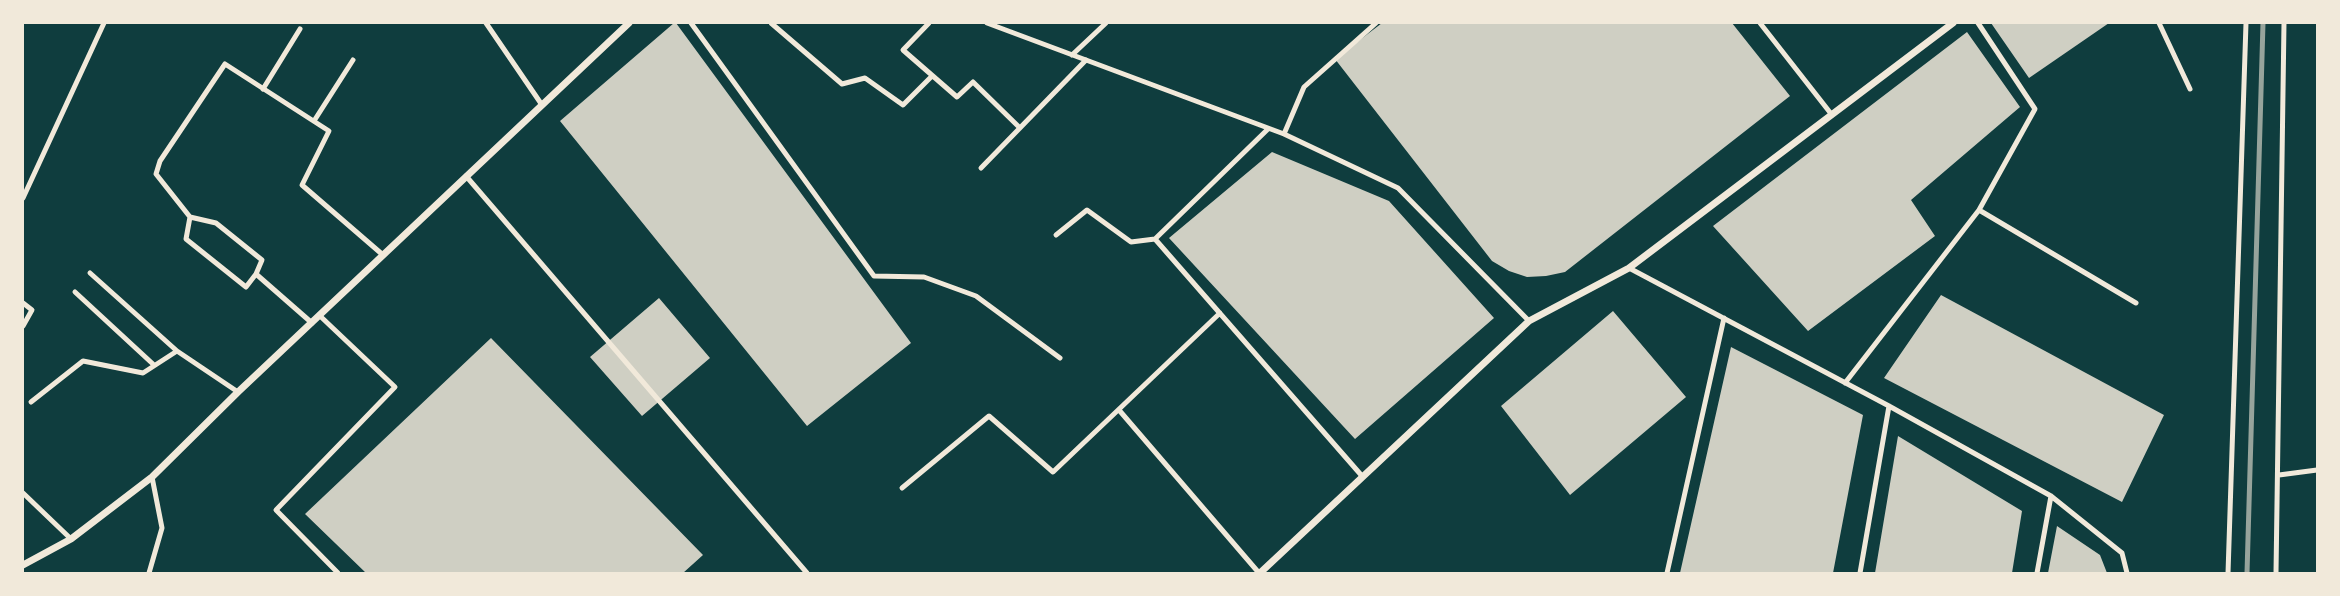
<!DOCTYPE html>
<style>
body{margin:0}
#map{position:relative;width:2340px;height:596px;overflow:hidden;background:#0f3d3e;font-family:Inter,sans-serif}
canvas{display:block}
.frame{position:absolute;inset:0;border:24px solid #f1e9da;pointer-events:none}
</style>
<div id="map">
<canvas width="2340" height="596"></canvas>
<div class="frame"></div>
</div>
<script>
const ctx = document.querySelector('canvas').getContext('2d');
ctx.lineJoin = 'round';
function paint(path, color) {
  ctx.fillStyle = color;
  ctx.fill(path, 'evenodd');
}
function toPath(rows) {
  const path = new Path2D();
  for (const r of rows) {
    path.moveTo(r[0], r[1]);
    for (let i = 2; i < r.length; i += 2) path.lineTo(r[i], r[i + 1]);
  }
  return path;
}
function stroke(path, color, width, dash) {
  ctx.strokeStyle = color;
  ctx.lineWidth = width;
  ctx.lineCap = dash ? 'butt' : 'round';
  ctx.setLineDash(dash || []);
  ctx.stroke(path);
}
const building = toPath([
 [674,23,676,23,911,343,807,426,560,121],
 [1382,23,1732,23,1790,96,1565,272,1546,276,1527,277,1509,271,1492,261,1335,59],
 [1991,23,2109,23,2029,78],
 [1967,32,2020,107,1911,200,1935,236,1808,331,1713,226],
 [1272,152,1389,201,1494,318,1355,439,1169,238],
 [1941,295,2164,415,2122,502,1884,378],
 [659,298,710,358,642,416,590,357],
 [1613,311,1686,397,1570,495,1501,406],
 [491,338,703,555,683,573,366,573,305,514],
 [1731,347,1863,415,1833,573,1680,573],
 [1898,436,2022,511,2012,573,1875,573],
 [2057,526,2100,555,2107,573,2048,573]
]);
const service = toPath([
 [486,23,542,105],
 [691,23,874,276,924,277,976,296,1060,358],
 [771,23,842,84,865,78,903,105,932,76],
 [929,23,903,50,957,97,973,82,1020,128],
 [987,23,1284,134,1398,188,1529,321],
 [1760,23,1832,115],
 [1978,23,2035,109,1979,210,2136,303],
 [2159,23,2190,89],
 [1072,55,1106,23],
 [263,89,300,29],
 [314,121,353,60],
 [1268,129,1155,239,1362,476],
 [1284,134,1304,87,1376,23],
 [981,168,1086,60],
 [466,176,807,573],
 [23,198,104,23],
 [190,217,216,223,262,260,256,274],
 [1056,235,1087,210,1131,242,1155,239],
 [1629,268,1889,406,2051,496,2122,553,2127,573],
 [90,273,177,351],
 [75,292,154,365],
 [23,303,32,310,23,326],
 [319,315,395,387,276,510,338,573],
 [312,323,256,274,246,287,186,239,190,217,156,174,160,161,225,64,329,131,302,185,383,255],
 [1845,383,1979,210],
 [31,402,83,361,143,373,177,351,238,392],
 [1119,410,1259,573],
 [2279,475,2317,470],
 [902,488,989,416,1053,472,1220,313],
 [23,493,71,539],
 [149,573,162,528,152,477],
 [1667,573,1724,318],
 [1860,573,1889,406],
 [2037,573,2051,496],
 [2228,573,2246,23],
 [2276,573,2284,23]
]);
const minor = toPath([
 [23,565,71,539,152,477,238,392,629,23],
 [1260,573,1529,321,1629,268,1953,23]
]);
const rail = toPath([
 [2247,573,2263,23]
]);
paint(building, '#cfcfc3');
stroke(service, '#f1e9da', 5);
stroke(minor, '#f1e9da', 7);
stroke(rail, '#97a49c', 5);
</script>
